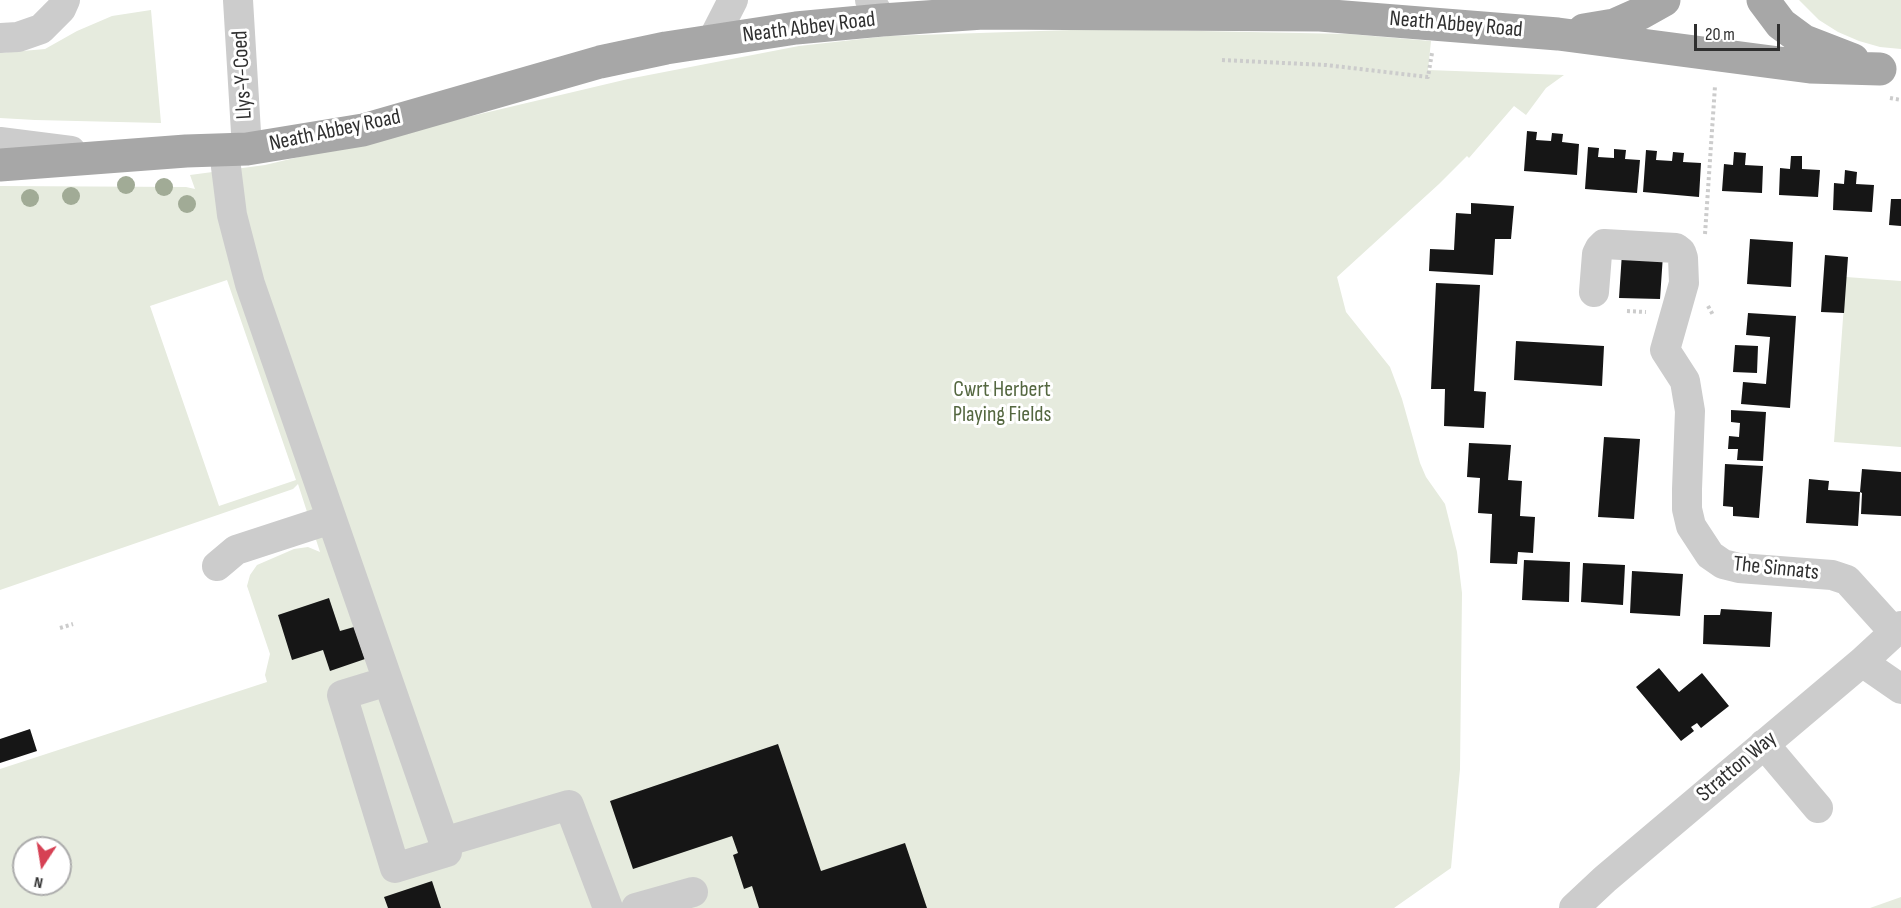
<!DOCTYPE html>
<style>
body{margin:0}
#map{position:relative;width:1901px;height:908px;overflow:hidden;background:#fff;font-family:"Sofia Sans Condensed",sans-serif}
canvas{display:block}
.north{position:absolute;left:12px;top:836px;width:60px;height:60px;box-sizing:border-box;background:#fff;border:2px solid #acacac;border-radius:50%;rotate:192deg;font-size:16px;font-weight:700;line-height:24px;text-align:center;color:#2f2f2f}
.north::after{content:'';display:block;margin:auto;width:21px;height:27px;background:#d64154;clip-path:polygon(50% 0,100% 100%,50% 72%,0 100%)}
.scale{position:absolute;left:1694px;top:24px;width:86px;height:27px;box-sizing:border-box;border:3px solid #2f2f2f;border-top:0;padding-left:8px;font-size:18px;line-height:21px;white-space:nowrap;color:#2f2f2f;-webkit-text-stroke:4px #fff;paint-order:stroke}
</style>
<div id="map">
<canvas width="1901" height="908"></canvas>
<div class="north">N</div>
<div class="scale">20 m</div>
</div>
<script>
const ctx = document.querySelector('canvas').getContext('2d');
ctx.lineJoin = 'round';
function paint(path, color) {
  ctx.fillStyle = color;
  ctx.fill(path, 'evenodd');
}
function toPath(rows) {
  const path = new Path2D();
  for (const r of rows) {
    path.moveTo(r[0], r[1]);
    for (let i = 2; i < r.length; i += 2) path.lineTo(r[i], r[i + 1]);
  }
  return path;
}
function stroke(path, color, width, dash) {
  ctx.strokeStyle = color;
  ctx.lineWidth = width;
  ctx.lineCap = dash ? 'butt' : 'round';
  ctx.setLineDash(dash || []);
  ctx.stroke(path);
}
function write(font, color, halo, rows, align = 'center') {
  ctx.font = font + ' "Sofia Sans Condensed",sans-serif';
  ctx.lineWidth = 6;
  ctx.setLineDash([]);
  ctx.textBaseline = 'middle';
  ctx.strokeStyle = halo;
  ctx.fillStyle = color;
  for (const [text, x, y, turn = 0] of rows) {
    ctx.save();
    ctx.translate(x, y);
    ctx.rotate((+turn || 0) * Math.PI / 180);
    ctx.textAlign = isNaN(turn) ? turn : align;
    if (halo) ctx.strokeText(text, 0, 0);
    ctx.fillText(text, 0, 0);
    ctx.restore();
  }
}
const green = toPath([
 [1799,0,1901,0,1901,49,1880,47,1859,41,1838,32,1819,20],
 [151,10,161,123,35,120,0,118,0,53,45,49,77,31,112,16],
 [1101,29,1349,34,1431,41,1428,70,1564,75,1546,88,1526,115,1514,106,1469,158,1467,156,1439,184,1337,277,1346,312,1390,367,1402,399,1420,463,1426,477,1445,504,1457,552,1462,593,1460,769,1451,868,1394,908,0,908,0,769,267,682,265,675,270,654,247,586,250,575,257,565,294,549,308,547,320,552,298,484,293,489,0,590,0,186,186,187,195,189,190,175,265,165,628,79,799,46,888,36],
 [227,280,296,480,219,506,150,306],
 [24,848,60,848,60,884,24,884],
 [1846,277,1901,281,1901,447,1834,442],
 [1901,897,1901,908,1870,908]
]);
const building = toPath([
 [1527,131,1537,132,1536,140,1551,141,1552,133,1563,134,1562,142,1579,144,1577,175,1524,171],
 [1588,147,1599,148,1598,157,1614,158,1614,149,1626,150,1625,159,1640,160,1637,193,1585,189],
 [1646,150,1657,151,1656,160,1672,161,1673,152,1684,153,1683,162,1701,163,1699,197,1643,192],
 [1734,152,1746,153,1745,165,1763,166,1762,193,1722,191,1724,164,1733,165],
 [1791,156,1802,156,1802,169,1820,170,1818,197,1779,195,1780,168,1790,169],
 [1845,170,1857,172,1856,184,1874,185,1872,212,1833,210,1834,183,1844,184],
 [1891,199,1901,199,1901,226,1889,225],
 [1471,203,1514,206,1511,239,1495,239,1493,275,1429,271,1430,249,1454,250,1456,213,1471,214],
 [1750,239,1793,242,1791,287,1747,284],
 [1622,253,1663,255,1660,299,1619,298],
 [1825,255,1848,257,1844,313,1821,312],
 [1436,283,1480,285,1474,391,1486,392,1484,428,1444,426,1445,389,1431,389],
 [1748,313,1796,316,1790,408,1741,404,1743,382,1766,384,1770,337,1746,335],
 [1516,341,1604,346,1602,386,1514,380],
 [1735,345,1758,346,1757,373,1733,372],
 [1731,410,1766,412,1763,461,1737,460,1738,449,1728,449,1729,436,1739,437,1740,423,1731,422],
 [1604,437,1640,439,1634,519,1598,517],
 [1469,443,1511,445,1508,480,1522,481,1520,516,1535,517,1533,553,1518,552,1517,564,1490,563,1492,514,1478,513,1480,478,1467,477],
 [1725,464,1763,466,1759,518,1733,516,1733,507,1723,506],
 [1862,469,1901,472,1901,516,1861,514,1862,493,1860,492,1858,526,1806,523,1809,479,1829,481,1828,490,1860,492],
 [1524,560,1570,562,1569,602,1522,600],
 [1583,563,1625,565,1623,605,1581,602],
 [1632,571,1683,574,1680,616,1630,613],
 [329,598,340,631,354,627,365,659,330,671,323,650,292,660,278,615],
 [1721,609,1772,612,1770,647,1703,644,1704,615,1720,615],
 [1659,668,1679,692,1702,673,1729,706,1701,728,1697,723,1691,727,1694,731,1681,741,1636,687],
 [30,729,37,751,0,763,0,739],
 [778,744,821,871,905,843,927,908,759,908,752,886,744,889,733,855,738,853,732,836,633,869,610,801],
 [432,881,441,908,388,908,384,897]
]);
const path = toPath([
 [1222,60,1326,65,1428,77,1432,53],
 [1890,98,1901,100],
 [1705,234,1715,86],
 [1708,306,1713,315],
 [1627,311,1646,312],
 [60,628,73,624]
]);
const minor = toPath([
 [238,0,247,149],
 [870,0,882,20],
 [0,38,18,37,41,29,61,9,65,0],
 [712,41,733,0],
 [0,142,71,151],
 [224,151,232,215,250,284,444,842,569,805,608,908],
 [1594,292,1597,254,1600,248,1604,244,1676,248,1681,252,1683,258,1684,283,1665,350,1685,381,1690,411,1687,489,1687,509,1691,526,1710,555,1723,564,1739,568,1832,575,1847,580,1894,632],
 [217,566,236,550,331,519],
 [1862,662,1901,689],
 [388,681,342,695,395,868,447,852,444,842],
 [1764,744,1818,808],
 [636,908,693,892],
 [1574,908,1605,879,1862,662,1901,626]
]);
const major = toPath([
 [1763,0,1781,24,1804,41,1853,60],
 [1584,30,1614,25,1639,14,1664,0],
 [0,165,186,151,247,149,363,130,600,62,666,48,796,28,882,20,983,13,1320,15,1558,34,1810,67,1880,69]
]);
const trees = [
 [126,185],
 [164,187],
 [71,196],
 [30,198],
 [187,204]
];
const streetNames = [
 ["Neath Abbey Road",1456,25,5],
 ["Neath Abbey Road",809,28,-7],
 ["Llys-Y-Coed",243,75,-93],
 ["Neath Abbey Road",335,131,-12],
 ["The Sinnats",1776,569,6],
 ["Stratton Way",1737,767,-40]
];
const parkNames = [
 ["Cwrt Herbert",1002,390],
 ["Playing Fields",1002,415]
];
paint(green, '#e6ebde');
paint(building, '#161616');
stroke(path, '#ccc', 4, [3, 3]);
stroke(minor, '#ccc', 30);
stroke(major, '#a7a7a7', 33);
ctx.fillStyle = '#a1ab96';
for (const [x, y] of trees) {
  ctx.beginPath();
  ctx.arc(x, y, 9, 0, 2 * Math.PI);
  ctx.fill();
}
write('22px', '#2f2f2f', '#fff', streetNames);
write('22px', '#546740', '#fff', parkNames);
</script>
